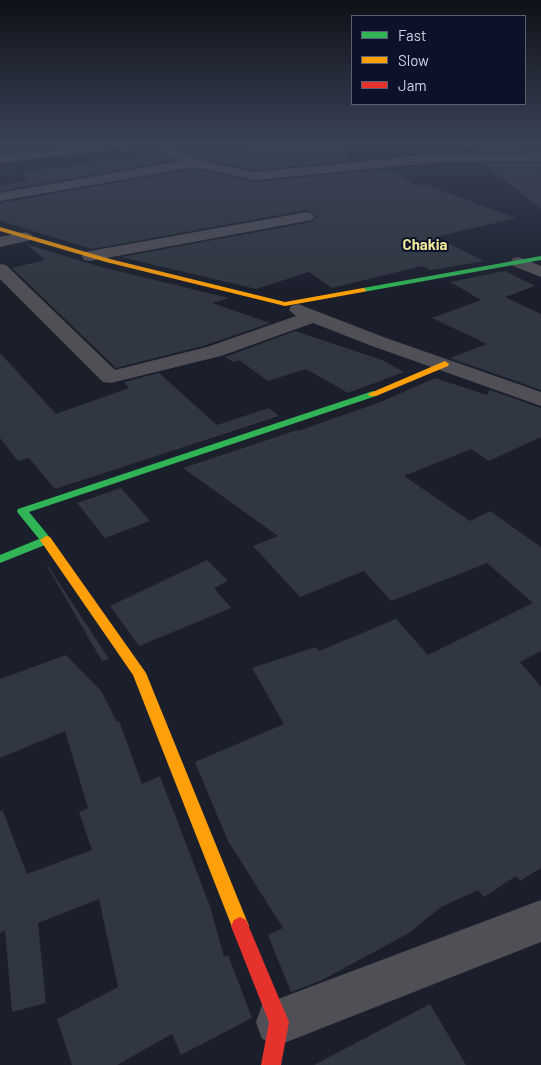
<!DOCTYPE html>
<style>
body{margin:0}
#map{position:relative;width:541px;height:1065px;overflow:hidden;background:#1b1f2c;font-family:Barlow,sans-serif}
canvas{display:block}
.legend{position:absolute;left:351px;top:15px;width:175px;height:90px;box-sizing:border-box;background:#0b1229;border:1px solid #596074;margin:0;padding:6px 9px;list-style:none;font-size:15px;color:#ced4e5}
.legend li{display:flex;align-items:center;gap:10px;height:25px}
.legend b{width:25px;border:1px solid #596074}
</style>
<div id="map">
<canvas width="541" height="1065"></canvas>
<ul class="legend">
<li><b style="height:6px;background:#30b455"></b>Fast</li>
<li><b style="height:6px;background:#ff9f0a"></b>Slow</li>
<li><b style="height:6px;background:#e5322d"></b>Jam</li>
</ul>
</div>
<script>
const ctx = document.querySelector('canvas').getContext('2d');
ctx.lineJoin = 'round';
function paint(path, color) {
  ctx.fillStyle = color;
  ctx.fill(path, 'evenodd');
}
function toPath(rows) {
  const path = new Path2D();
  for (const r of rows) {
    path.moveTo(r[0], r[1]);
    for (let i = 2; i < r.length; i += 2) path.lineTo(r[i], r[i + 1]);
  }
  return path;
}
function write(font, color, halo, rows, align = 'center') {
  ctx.font = font + ' Barlow,sans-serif';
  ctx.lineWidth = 4;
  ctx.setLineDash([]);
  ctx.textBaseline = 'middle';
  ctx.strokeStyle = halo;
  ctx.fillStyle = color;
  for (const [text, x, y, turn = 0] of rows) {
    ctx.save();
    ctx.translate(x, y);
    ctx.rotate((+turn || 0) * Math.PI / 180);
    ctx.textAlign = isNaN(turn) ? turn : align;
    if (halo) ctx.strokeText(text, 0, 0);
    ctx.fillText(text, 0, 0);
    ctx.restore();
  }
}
const building = toPath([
 [248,144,345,144,347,161,255,170,200,158,184,151],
 [513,144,524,151,469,151,465,148],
 [162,153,175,160,0,191,0,186,30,180,20,172],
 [484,163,541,163,541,209],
 [195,169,255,182,387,169,418,186,424,184,516,218,435,237,484,261,431,270,422,266,332,288,309,272,256,289,121,257,312,222,317,217,313,213,307,210,92,249,0,221,0,203],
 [26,244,101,267,229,298,212,303,270,323,206,345,116,368,12,268,45,260],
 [505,271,535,286,505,297,541,314,541,390,450,358,487,344,432,318,481,300,450,282],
 [295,331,382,360,404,372,348,393,306,369,268,381,239,360,233,362,225,357],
 [0,353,56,414,129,388,124,382,159,373,217,425,269,408,279,416,55,489,29,458,18,461,0,438],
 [435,378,487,395,490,390,541,408,541,437,489,461,471,449,404,476,470,521,490,511,541,547,541,651,520,662,541,687,541,868,520,881,516,876,484,897,478,890,441,907,409,933,322,980,291,992,268,935,283,928,228,841,195,762,284,724,252,668,316,647,319,651,396,619,428,655,533,603,487,563,391,601,364,571,300,597,253,546,278,536,183,468,297,430,298,431,383,401],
 [121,488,150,521,105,538,77,503],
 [207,560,228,581,214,588,231,608,139,646,110,606],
 [47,566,48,566,109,659,102,661],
 [66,655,101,691,117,722,119,721,142,784,160,776,210,906,224,957,228,955,252,1018,181,1055,172,1034,117,1065,72,1065,57,1019,118,987,99,899,38,923,46,1003,12,1012,5,930,0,933,0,811,3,811,27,874,92,850,79,812,88,808,65,731,0,758,0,679],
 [430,1004,466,1065,314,1065]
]);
const lane = toPath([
 [515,144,523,144,541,153,541,158,515,144]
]);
const street = toPath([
 [94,144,129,144,123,148,0,163,0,155,94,144],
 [149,144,164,144,199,160,255,172,448,153,541,153,541,161,448,161,255,180,195,167,0,201,0,193,181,161,149,144],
 [307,212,312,214,315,217,312,220,90,261,84,260,82,256,84,252,90,251,307,212],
 [25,232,31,234,33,237,31,240,0,247,0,237,25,232],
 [519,257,541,266,541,277,513,266,511,262,513,258,519,257],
 [0,264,6,265,115,370,207,347,296,316,289,310,291,306,298,304,386,338,541,392,541,406,372,346,313,323,221,356,111,383,103,382,0,279,0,264],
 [541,900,541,942,279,1045,262,1039,256,1022,262,1005,541,900]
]);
const fast = toPath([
 [541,256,541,260,363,292,359,290,363,288,541,256],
 [373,391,378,394,376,396,29,512,52,540,50,543,0,563,0,555,39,539,18,513,17,511,18,509,373,391]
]);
const slow = toPath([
 [0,227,110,259,285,302,363,288,367,290,363,292,285,306,106,262,0,231,0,227],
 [445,361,449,364,448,366,376,396,370,396,368,394,445,361],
 [46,536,50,537,146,673,249,926,246,932,240,935,234,932,133,675,40,540,46,536]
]);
const jam = toPath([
 [240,917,246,920,289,1022,281,1065,261,1065,269,1022,231,926,234,920,240,917]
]);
const farDistrictnames = [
 ["Chakia",425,245]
];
paint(building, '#303741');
paint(lane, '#514f56');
paint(street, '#514f56');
paint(fast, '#30b455');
paint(slow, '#ff9f0a');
paint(jam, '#e5322d');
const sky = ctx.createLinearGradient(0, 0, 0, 293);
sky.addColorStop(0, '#0f1118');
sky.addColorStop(0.49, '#394256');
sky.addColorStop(1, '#39425600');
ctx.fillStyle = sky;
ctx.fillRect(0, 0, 541, 293);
write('bold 15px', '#efe899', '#0b1229', farDistrictnames);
</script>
